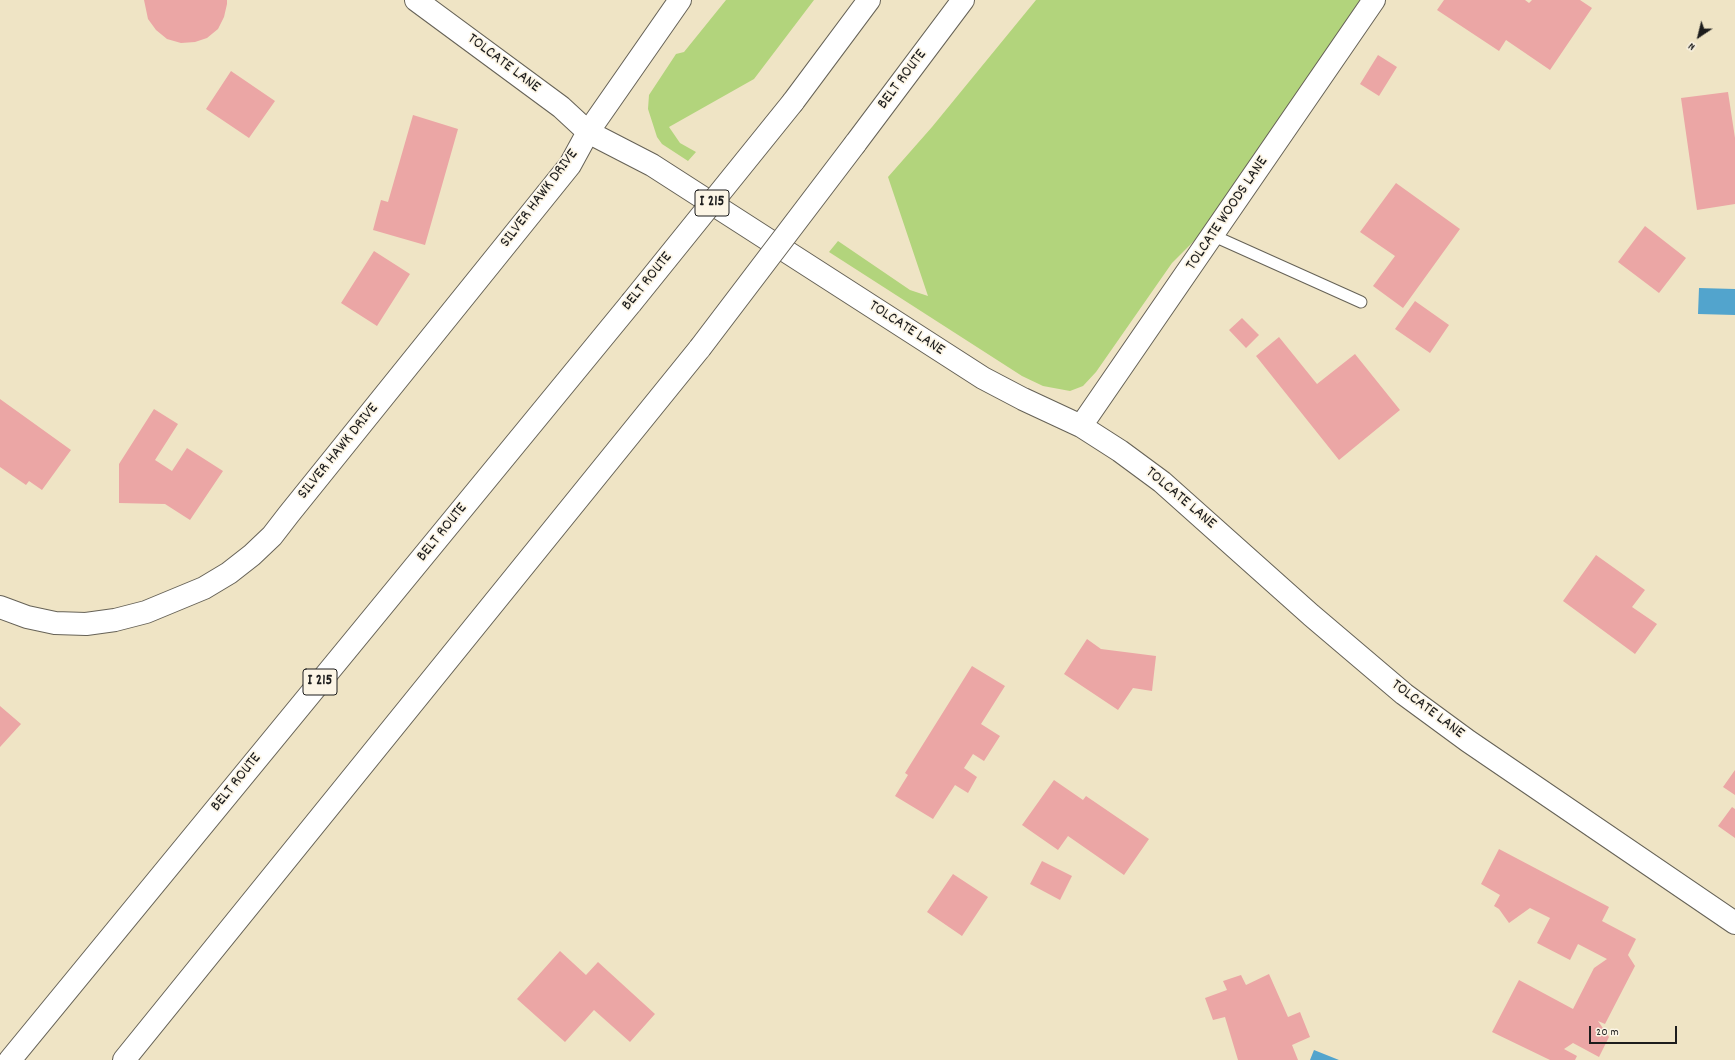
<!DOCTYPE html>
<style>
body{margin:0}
#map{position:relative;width:1735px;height:1060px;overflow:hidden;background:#efe4c5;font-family:Dekko,sans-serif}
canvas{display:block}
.north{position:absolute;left:1679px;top:16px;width:40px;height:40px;-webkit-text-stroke:3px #fcf5e5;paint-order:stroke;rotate:215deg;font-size:11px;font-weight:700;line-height:16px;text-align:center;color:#1c1c1c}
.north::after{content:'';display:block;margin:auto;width:14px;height:18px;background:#1c1c1c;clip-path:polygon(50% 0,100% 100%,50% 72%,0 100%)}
.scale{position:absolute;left:1589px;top:1026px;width:88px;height:18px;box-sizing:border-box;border:2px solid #1c1c1c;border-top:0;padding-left:5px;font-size:12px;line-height:14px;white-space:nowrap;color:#1c1c1c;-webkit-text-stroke:3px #fcf5e5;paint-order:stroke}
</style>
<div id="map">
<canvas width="1735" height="1060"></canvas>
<div class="north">N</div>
<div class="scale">20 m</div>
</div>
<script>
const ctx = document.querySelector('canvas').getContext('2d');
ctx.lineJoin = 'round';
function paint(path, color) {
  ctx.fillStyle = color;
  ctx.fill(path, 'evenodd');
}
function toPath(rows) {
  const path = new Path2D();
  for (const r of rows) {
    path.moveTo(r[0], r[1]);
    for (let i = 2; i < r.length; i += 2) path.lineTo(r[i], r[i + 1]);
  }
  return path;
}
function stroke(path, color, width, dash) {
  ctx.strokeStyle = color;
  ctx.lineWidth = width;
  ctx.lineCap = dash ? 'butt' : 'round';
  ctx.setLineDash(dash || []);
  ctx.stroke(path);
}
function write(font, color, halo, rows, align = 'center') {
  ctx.font = font + ' Dekko,sans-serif';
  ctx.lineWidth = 3.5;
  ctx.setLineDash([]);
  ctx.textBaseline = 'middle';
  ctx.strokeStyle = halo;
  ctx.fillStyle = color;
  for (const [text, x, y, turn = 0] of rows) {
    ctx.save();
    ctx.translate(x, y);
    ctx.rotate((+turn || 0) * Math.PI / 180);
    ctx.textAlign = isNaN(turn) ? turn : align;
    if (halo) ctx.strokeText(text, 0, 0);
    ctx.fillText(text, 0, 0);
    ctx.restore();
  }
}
const green = toPath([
 [726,0,814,0,754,79,669,127,680,143,696,152,688,161,662,144,657,137,648,109,649,95,676,54,684,52],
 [1036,0,1360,0,1255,156,1197,238,1172,263,1096,372,1083,386,1070,391,1043,386,1022,376,829,252,838,241,910,290,928,296,888,177,932,127]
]);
const water = toPath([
 [1699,288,1735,289,1735,315,1698,314],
 [1314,1050,1339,1060,1310,1060]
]);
const building = toPath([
 [144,0,227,0,227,4,224,17,218,29,207,38,195,42,181,43,167,39,156,30,148,19],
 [1444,0,1525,0,1529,3,1532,0,1580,0,1592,8,1550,70,1506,40,1499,51,1437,10],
 [1378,55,1397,67,1379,96,1360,84],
 [231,71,275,101,249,138,206,109],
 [1728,92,1735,138,1735,204,1697,210,1681,98],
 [413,115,458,129,425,245,373,230,381,200,388,202],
 [1396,183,1460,229,1403,308,1373,286,1395,256,1360,232],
 [1645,226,1686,258,1659,293,1618,262],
 [374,251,410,274,377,326,341,303],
 [1415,301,1449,325,1430,353,1395,329],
 [1242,318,1259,335,1246,348,1229,330],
 [1279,337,1317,384,1355,354,1400,410,1339,460,1256,356],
 [0,399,71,450,42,490,29,481,26,485,0,467],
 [154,409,178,424,155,460,172,471,187,448,223,471,190,520,165,504,119,503,119,464],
 [1596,555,1645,590,1632,607,1657,624,1635,654,1563,601],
 [1087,639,1101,649,1156,656,1152,691,1133,688,1118,710,1064,674],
 [972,666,1005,686,981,724,1000,736,984,761,973,754,964,768,977,777,968,793,955,785,933,819,895,796,908,775,905,773],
 [0,706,21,724,0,747],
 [1735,770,1735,795,1723,787],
 [1054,780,1083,800,1086,796,1149,839,1124,875,1068,836,1058,850,1022,825],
 [1732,807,1735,809,1735,838,1718,826],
 [1499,849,1609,907,1602,921,1636,939,1628,955,1635,966,1605,1024,1598,1021,1609,1037,1599,1057,1573,1043,1564,1049,1577,1056,1575,1060,1550,1060,1492,1032,1519,980,1573,1009,1594,968,1607,959,1578,944,1570,960,1537,943,1550,918,1530,908,1509,923,1499,909,1494,906,1500,895,1481,884],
 [1042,861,1072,876,1060,900,1030,884],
 [953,874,988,897,962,936,927,912],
 [560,951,586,975,598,962,655,1014,630,1042,594,1010,565,1042,517,999],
 [1269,974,1288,1017,1300,1012,1310,1037,1292,1045,1298,1060,1238,1060,1225,1017,1213,1020,1205,998,1227,990,1223,981,1241,975,1246,985]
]);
const service = toPath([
 [1214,236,1361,302]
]);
const minor = toPath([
 [416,0,561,107,588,132,652,165,983,378,1023,399,1081,426,1120,451,1162,482,1311,615,1404,694,1468,741,1735,923],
 [1081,426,1374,0],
 [0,607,27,617,55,623,86,624,115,620,146,612,204,588,229,573,252,555,272,536,289,514,570,165,588,132,680,0]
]);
const motorway = toPath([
 [793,102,869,0],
 [855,144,963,0],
 [10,1060,631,303],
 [124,1060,700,348]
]);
const motorwayBridge = toPath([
 [631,303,793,102],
 [700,348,855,144]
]);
const shields = [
 [712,203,34],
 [320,682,34]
];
const shieldNames = [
 ["I 215",712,203],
 ["I 215",320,682]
];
const streetNames = [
 ["TOLCATE LANE",503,64,37],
 ["BELT ROUTE",903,80,-53],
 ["SILVER HAWK DRIVE",540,199,-53],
 ["TOLCATE WOODS LANE",1228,214,-56],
 ["BELT ROUTE",648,282,-51],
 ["TOLCATE LANE",906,329,33],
 ["SILVER HAWK DRIVE",339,452,-51],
 ["TOLCATE LANE",1180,499,40],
 ["BELT ROUTE",443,533,-51],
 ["TOLCATE LANE",1427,710,37],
 ["BELT ROUTE",237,783,-51]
];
paint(green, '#b2d47c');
paint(water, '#52a4cd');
paint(building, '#eba6a5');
stroke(service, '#666257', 13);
stroke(minor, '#666257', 24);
stroke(motorway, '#666257', 24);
stroke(service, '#fff', 11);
stroke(minor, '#fff', 22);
stroke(motorway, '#fff', 22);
stroke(motorwayBridge, '#666257', 24, []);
stroke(motorwayBridge, '#fff', 22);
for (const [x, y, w] of shields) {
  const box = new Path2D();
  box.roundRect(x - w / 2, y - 13, w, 26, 3);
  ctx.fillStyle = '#fcf5e5';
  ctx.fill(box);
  stroke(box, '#1c1c1c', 1);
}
write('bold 15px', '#1c1c1c', null, shieldNames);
write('16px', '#1c1c1c', '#fcf5e5', streetNames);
</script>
